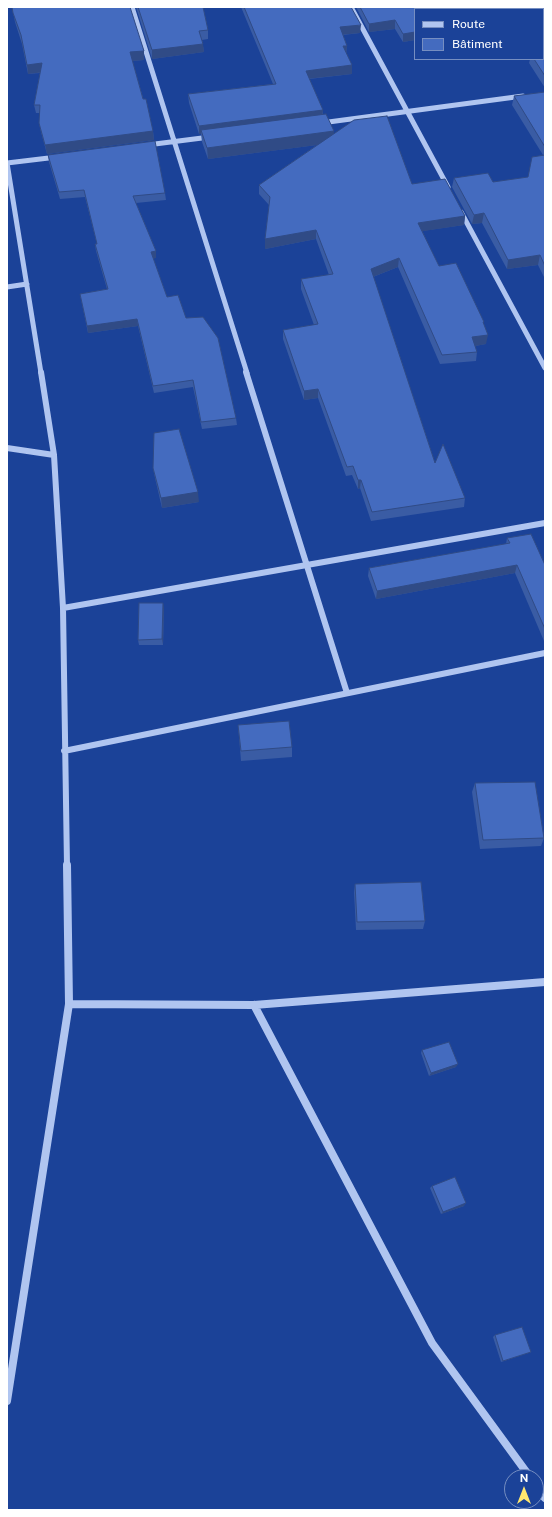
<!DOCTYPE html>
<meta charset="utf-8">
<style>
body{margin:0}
#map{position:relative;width:552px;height:1517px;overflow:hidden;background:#1b4298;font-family:"Public Sans",sans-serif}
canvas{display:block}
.frame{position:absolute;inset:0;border:8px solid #fff;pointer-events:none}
.legend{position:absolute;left:414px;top:8px;width:130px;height:52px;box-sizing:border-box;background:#1b4298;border:1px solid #768ec1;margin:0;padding:5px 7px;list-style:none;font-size:12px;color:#fff}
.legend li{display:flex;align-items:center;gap:8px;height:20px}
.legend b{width:20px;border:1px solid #768ec1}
.north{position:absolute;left:504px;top:1469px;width:40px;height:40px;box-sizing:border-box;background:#1b4298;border:1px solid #768ec1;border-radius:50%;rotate:0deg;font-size:11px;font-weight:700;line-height:16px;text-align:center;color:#fff}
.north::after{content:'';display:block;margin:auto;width:14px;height:18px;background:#ffe76f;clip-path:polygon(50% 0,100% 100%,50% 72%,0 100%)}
</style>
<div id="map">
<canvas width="552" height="1517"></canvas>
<div class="frame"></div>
<ul class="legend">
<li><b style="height:5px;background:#b0c5f0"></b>Route</li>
<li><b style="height:11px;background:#446bbf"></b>Bâtiment</li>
</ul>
<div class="north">N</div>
</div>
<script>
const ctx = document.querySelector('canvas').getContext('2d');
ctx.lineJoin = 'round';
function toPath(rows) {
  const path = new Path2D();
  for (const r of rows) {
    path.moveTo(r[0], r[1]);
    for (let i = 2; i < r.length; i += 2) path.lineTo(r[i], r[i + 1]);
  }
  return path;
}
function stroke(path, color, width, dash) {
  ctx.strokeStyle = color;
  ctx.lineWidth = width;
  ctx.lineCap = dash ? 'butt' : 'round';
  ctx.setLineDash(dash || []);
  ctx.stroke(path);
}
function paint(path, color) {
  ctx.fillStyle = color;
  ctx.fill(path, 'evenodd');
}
const minorFar2 = toPath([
 [132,7,247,373],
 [351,7,448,187],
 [321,123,523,96],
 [147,145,210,137],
 [7,163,41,373],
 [7,163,57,157],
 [461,212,545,368],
 [7,287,27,284]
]);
const minorFar1 = toPath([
 [41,372,54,455,63,608,67,866],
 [246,372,347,693],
 [7,448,54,455],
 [63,608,545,523],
 [64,751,545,653]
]);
const minor = toPath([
 [69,1004,254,1005,545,982],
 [254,1005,432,1343,530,1477],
 [7,1401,69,1004,67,865],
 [536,1486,545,1498]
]);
const wall = toPath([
 [12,7,144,60,132,61,153,131,154,140,47,154,41,132,39,123,40,113,36,113,34,105,40,73,28,74,22,44,15,22],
 [136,7,203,7,208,30,208,39,202,40,204,52,152,59],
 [241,7,351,7,360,33,343,35,347,46,346,54,352,65,352,74,309,79,323,110,323,114,333,134,412,184,465,216,464,225,422,231,439,266,484,324,486,344,475,346,477,352,476,361,440,364,398,267,373,277,435,463,465,498,464,507,371,521,360,488,358,489,352,475,346,476,318,398,304,400,283,339,283,330,314,325,301,289,301,279,329,275,316,239,265,249,269,205,259,194,259,185,317,145,208,159,202,142,201,134,199,134,189,103,188,94,273,84],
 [356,7,545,7,545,19,543,16,543,9,415,9,415,40,403,42,395,29,369,32],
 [545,52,545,88,529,63,530,59,543,59],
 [545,92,545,279,538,265,507,269,482,223,472,224,452,187,454,178,493,182,528,177,543,155,512,105,514,96],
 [48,155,165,193,166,200,136,203,156,251,156,258,153,258,167,297,186,318,236,418,237,425,202,429,193,387,154,393,138,326,88,333,80,294,107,289,96,251,95,244,97,244,85,197,60,199,49,162],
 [153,468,199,502,162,508,155,478],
 [507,538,545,565,545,640,544,641,515,573,376,599,368,576,369,568,506,544],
 [164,608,163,645,139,645,138,640],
 [238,725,292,747,292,757,241,761],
 [475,783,544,838,541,846,480,849,472,792],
 [355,884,425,921,423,929,356,930,354,892],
 [422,1050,456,1067,429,1076,421,1053],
 [432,1186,464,1206,441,1214,430,1188],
 [495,1335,531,1352,501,1362,493,1337]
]);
const shadedWall = toPath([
 [516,7,541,7,541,9,500,9],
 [395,20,395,29,369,32,369,24],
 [361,25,360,33,339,35,340,27],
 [415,32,415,40,403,42,403,34],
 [203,44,204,52,152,59,152,50],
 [343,46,347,46,346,54],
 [144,51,144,60,131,61,130,52],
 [42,63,44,72,28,74,27,65],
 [352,65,352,74,306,79,306,71],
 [323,110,322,118,201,130,201,134,199,134,199,126],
 [153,131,154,140,47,154,45,145],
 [334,131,333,143,208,159,207,148],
 [484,213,482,223,472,224,474,215],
 [465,216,464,225,417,232,418,223],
 [316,230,316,239,265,249,265,239],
 [156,251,156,258,152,259,151,252],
 [540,255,538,265,507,269,508,260],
 [399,258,398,267,370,278,371,269],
 [137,319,138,326,88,333,87,326],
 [488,335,486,344,470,347,472,337],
 [318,389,318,398,304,400,304,391],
 [358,480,361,480,360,488,358,489],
 [198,492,199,502,162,508,161,498],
 [517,565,515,573,376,599,377,591],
 [163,603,164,608,163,645,162,639],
 [458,1064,456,1067,429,1076,431,1073],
 [466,1203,464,1206,441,1214,443,1212]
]);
const building = toPath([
 [12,7,130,7,144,51,130,52,143,99,146,99,153,131,45,145,39,123,40,105,34,105,42,63,27,65,21,35,13,13,12,7],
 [138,7,203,7,208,30,199,31,203,44,152,50,138,7],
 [244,7,351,7,361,25,340,27,347,46,343,46,352,65,306,71,323,110,199,126,188,94,276,84,244,7],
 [360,7,516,7,500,9,415,9,415,32,403,34,395,20,369,24,360,7],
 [545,52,545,76,534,59,543,59,543,53,545,52],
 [545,92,545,147,514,96,545,92],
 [326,114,334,131,207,148,201,130,326,114],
 [387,116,412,184,445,179,465,216,418,223,439,266,456,263,484,322,483,322,488,335,472,337,477,352,442,355,399,258,371,269,435,463,443,444,465,498,372,512,361,480,358,480,353,466,347,467,318,389,304,391,283,330,318,324,301,279,333,274,316,230,265,239,270,197,259,185,354,120,387,116],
 [155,141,165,193,133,196,156,251,151,252,167,297,178,295,186,318,203,317,218,338,236,418,201,422,193,380,153,386,137,319,87,326,80,294,108,289,95,244,97,244,84,190,59,192,48,155,155,141],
 [545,155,545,266,540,255,508,260,484,213,474,215,454,178,488,173,493,182,528,177,532,157,545,155],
 [179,429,198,492,161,498,153,468,154,433,179,429],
 [531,534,545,565,545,629,517,565,377,591,369,568,510,543,507,538,531,534],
 [139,603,163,603,162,639,138,640,139,603],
 [289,721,292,747,241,751,238,725,289,721],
 [535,782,544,838,483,840,475,783,535,782],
 [421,882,425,921,357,922,355,884,421,882],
 [449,1042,458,1064,431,1073,422,1050,449,1042],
 [455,1177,466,1203,443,1212,432,1186,455,1177],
 [522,1327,531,1352,503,1361,495,1335,522,1327]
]);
stroke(minorFar2, '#b0c5f0', 5);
stroke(minorFar1, '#b0c5f0', 6);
stroke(minor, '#b0c5f0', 8);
paint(wall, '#3a5ca4');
paint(shadedWall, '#304b86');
paint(building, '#446bbf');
stroke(building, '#304b86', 1);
</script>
